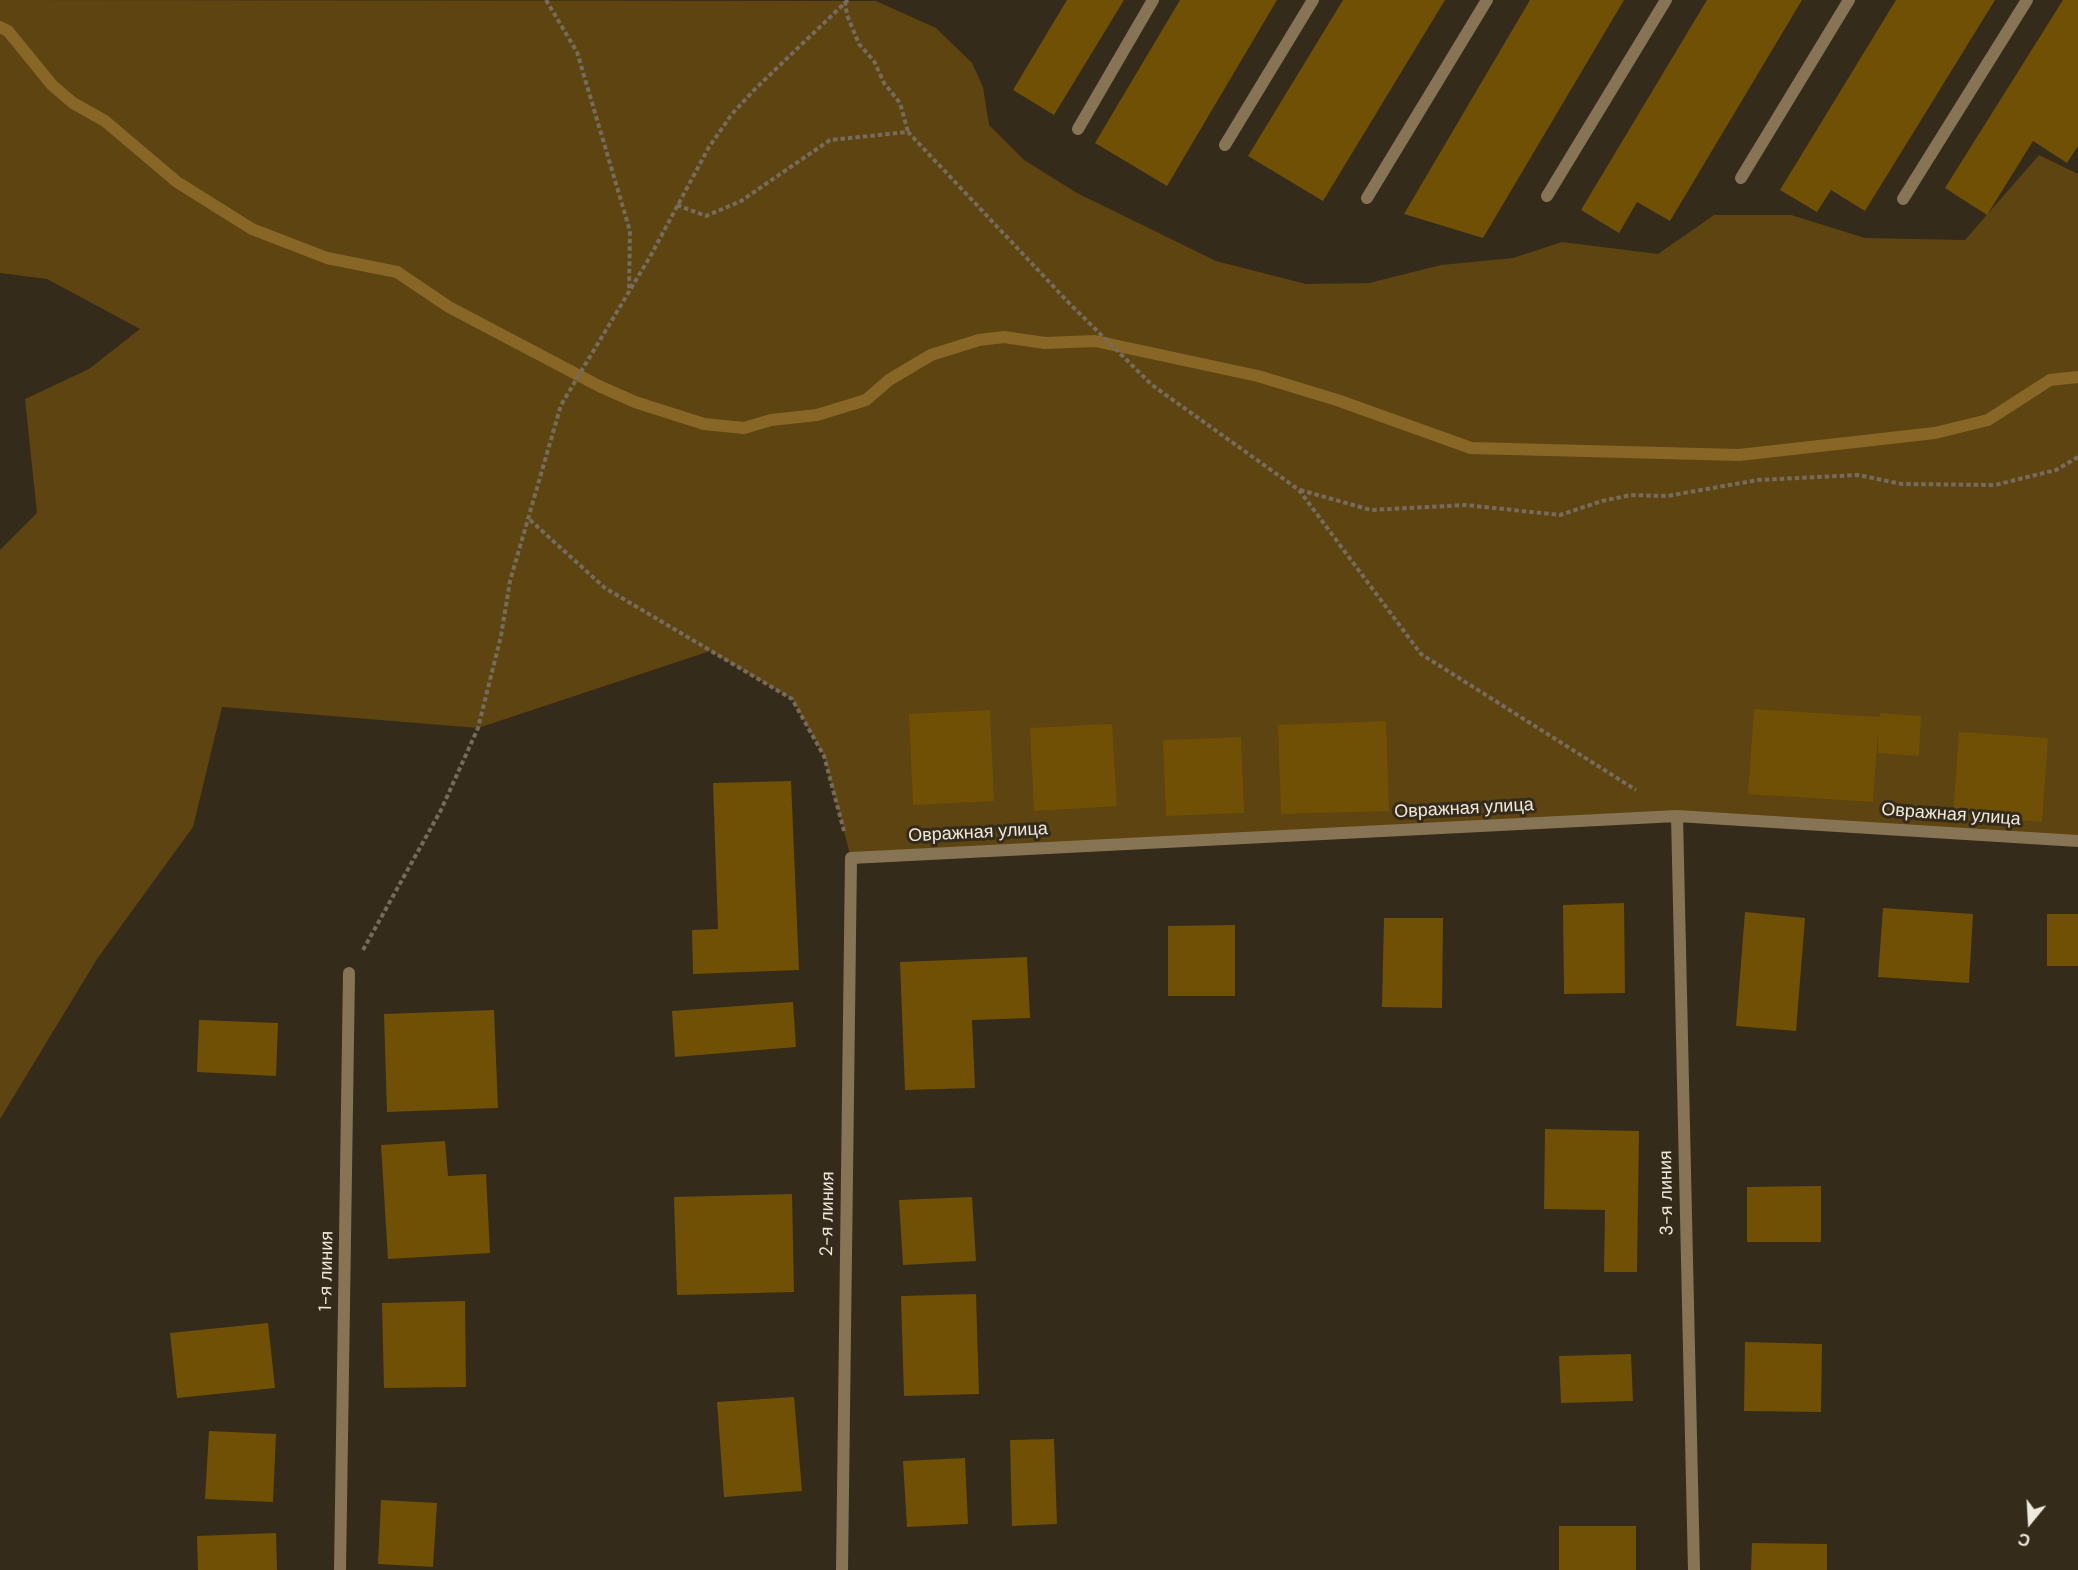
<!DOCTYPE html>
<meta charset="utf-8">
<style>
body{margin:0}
#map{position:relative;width:2078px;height:1570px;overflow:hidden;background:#352b1a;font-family:"DM Sans",sans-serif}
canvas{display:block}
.north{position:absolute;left:2000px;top:1492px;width:60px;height:60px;-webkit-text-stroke:4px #352b1a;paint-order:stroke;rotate:198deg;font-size:16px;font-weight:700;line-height:24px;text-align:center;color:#efe8dd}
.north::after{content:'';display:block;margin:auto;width:21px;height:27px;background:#efe8dd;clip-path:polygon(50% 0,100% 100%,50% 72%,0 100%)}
</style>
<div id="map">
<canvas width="2078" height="1570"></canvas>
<div class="north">С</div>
</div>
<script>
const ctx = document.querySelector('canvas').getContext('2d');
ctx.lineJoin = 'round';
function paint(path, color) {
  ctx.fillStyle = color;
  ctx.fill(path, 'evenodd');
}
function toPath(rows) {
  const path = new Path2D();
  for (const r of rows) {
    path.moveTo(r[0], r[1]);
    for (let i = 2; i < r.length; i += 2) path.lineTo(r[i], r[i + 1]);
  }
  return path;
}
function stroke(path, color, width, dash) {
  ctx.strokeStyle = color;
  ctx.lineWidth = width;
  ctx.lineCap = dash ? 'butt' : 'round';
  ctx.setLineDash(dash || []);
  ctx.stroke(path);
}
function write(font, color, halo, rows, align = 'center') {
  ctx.font = font + ' "DM Sans",sans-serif';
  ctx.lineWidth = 6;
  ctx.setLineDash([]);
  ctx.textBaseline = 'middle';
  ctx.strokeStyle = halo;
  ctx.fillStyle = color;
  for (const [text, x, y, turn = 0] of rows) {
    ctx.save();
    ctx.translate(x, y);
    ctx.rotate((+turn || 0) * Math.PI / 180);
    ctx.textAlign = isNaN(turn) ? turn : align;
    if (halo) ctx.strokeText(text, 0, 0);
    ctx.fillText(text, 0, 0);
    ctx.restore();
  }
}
const green = toPath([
 [0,0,876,1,936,28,972,63,983,87,989,125,1024,160,1077,193,1216,261,1306,284,1369,283,1441,265,1513,258,1562,242,1658,254,1714,215,1791,215,1865,238,1965,240,2039,155,2078,174,2078,841,1677,816,851,858,824,756,792,699,710,651,478,728,222,707,193,827,97,959,0,1119,0,550,37,513,25,399,89,369,140,329,47,279,0,273]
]);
const stream = toPath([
 [0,27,8,31,52,85,73,103,105,121,177,182,252,229,327,258,397,272,449,307,599,386,635,402,704,424,744,428,771,420,817,415,866,400,889,380,931,355,979,340,1004,337,1045,343,1095,341,1258,376,1337,400,1471,448,1739,455,1935,433,1988,420,2050,380,2078,377]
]);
const building = toPath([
 [1067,0,1124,0,1054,115,1013,90],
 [1180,0,1277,0,1167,186,1095,143],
 [1343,0,1445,0,1323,201,1248,156],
 [1530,0,1624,0,1483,238,1404,214],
 [1707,0,1802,0,1670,221,1637,202,1619,233,1581,210],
 [1896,0,1995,0,1865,211,1831,190,1817,212,1780,190],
 [2063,0,2078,0,2078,146,2067,163,2033,141,1987,215,1945,188],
 [1754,709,1880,717,1880,713,1921,716,1919,756,1878,753,1878,730,1873,802,1748,794],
 [990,710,994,801,913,805,909,714],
 [1386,721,1389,811,1281,814,1278,725],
 [1112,724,1117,806,1034,811,1030,728],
 [1959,732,2048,738,2042,822,1953,815],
 [1241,737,1244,813,1166,816,1163,740],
 [791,781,799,970,693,974,692,930,718,929,713,783],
 [1624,903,1625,993,1564,994,1563,905],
 [1883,908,1973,914,1969,983,1878,977],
 [1745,912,1805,918,1796,1031,1736,1026],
 [2047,914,2078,914,2078,966,2047,966],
 [1384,918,1443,918,1442,1008,1382,1007],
 [1235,925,1235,996,1168,996,1168,926],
 [1027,957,1030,1018,972,1020,975,1088,905,1090,900,962],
 [793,1002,796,1047,675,1057,672,1011],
 [494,1010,498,1108,387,1112,384,1014],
 [199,1020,278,1023,276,1076,197,1072],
 [1545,1129,1639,1131,1637,1272,1604,1272,1605,1210,1544,1209],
 [445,1141,448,1176,486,1174,490,1253,388,1259,381,1145],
 [1821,1186,1821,1242,1747,1242,1747,1187],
 [792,1194,794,1292,677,1295,674,1197],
 [972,1197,976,1261,903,1265,899,1200],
 [976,1294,979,1394,904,1396,901,1296],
 [465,1301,466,1387,384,1388,382,1303],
 [268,1323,275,1388,177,1398,170,1333],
 [1745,1342,1822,1344,1821,1412,1744,1411],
 [1631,1354,1633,1401,1561,1403,1559,1356],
 [794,1397,802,1491,724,1497,717,1402],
 [209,1431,276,1434,273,1502,205,1499],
 [1054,1439,1057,1524,1012,1526,1010,1440],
 [965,1458,968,1524,907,1527,903,1461],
 [381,1500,437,1503,433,1567,378,1564],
 [1559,1526,1636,1526,1636,1570,1559,1570],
 [276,1533,277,1570,198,1570,197,1536],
 [1752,1543,1827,1544,1827,1570,1751,1570]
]);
const path = toPath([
 [546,0,577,52,630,231,629,292],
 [845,1,847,15,859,44,874,61,884,83,900,103,908,132],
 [677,205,706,216,741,201,830,140,908,132,1069,303,1152,385,1299,490,1421,654,1636,790],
 [1300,490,1371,510,1466,505,1560,515,1602,501,1631,495,1667,496,1758,480,1858,475,1902,484,1995,485,2056,470,2078,457],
 [530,520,605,588,792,699,824,756,844,831],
 [363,950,441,810,478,728,501,636,510,581,561,405,651,255,709,147,732,114,755,89,848,0]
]);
const lane = toPath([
 [1078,129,1153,0],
 [1225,145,1313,0],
 [1741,178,1849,0],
 [1547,196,1666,0],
 [1367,198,1487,0],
 [1903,199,2027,0]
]);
const street = toPath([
 [1677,816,1694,1570],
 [340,1570,349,973],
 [842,1570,851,858,1677,816,2078,841]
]);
const streetNames = [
 ["Овражная улица",1464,809,-3],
 ["Овражная улица",1951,815,4],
 ["Овражная улица",978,833,-3],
 ["3-я линия",1667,1193,-91],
 ["2-я линия",828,1214,-89],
 ["1-я линия",327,1271,-89]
];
paint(green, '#5e4410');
stroke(stream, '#886726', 12);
paint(building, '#705005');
stroke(path, '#756c5d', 4, [4.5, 3]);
stroke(lane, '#877454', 12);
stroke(street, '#877454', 12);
write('18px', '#efe8dd', '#352b1a', streetNames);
</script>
